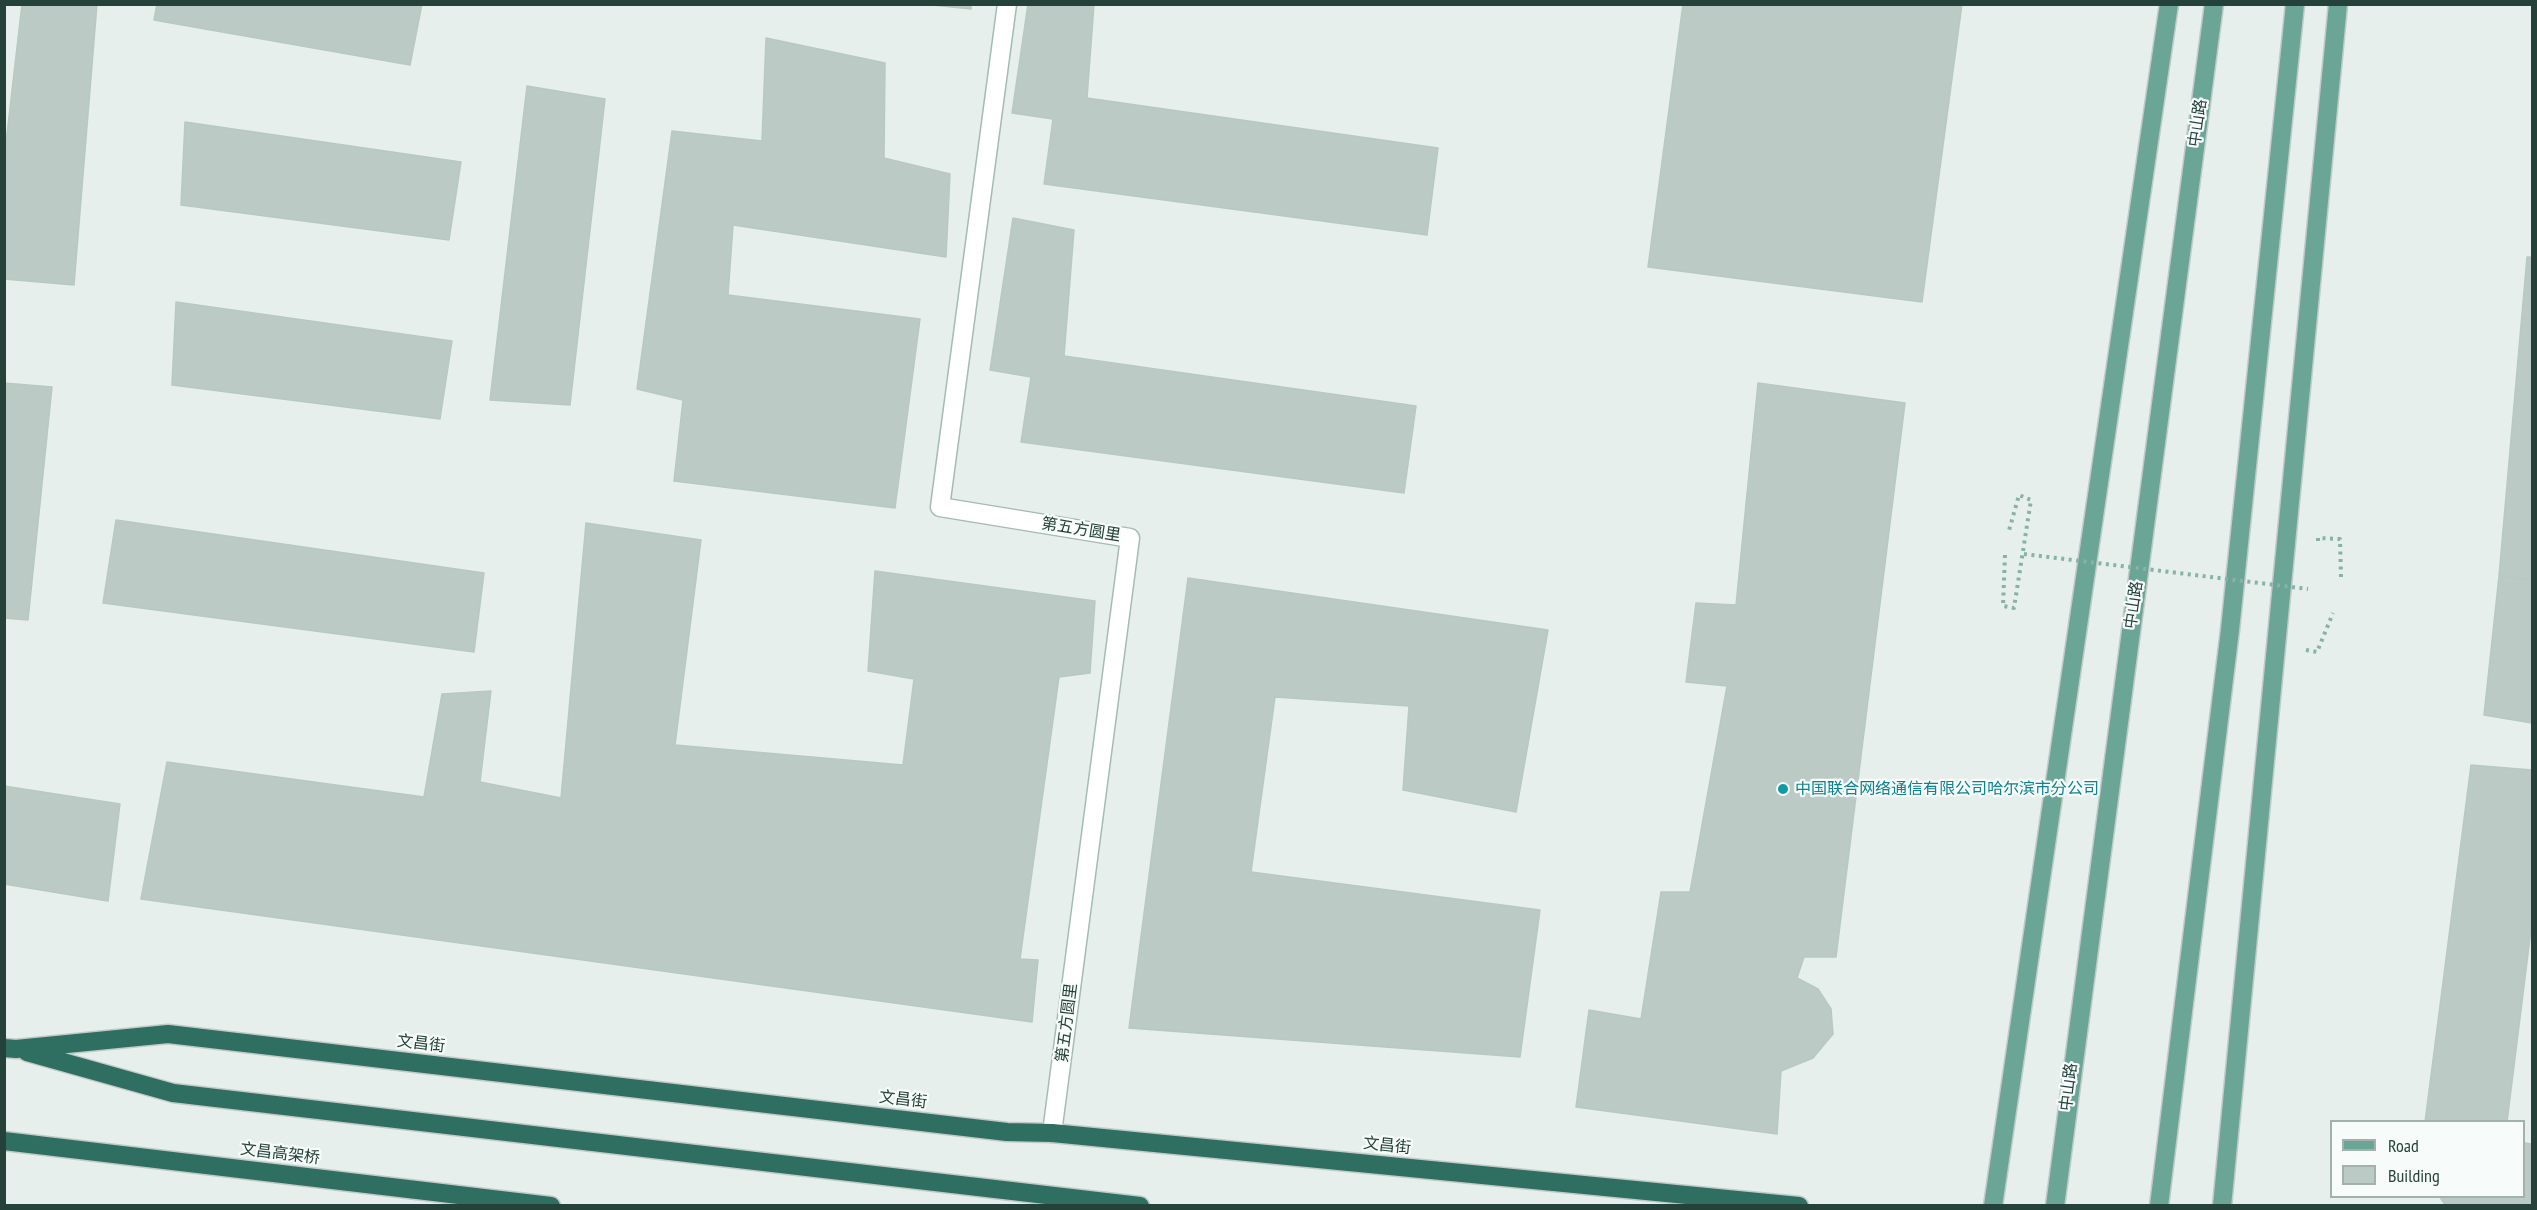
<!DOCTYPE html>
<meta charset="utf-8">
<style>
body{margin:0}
#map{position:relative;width:2537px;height:1210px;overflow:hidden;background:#e6efeb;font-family:"PT Sans Narrow",sans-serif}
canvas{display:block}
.frame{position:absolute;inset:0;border:6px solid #24423a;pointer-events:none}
.legend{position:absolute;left:2330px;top:1120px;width:195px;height:78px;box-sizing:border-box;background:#f7fbf9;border:2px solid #a3b1ad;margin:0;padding:8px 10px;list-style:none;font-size:18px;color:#24423a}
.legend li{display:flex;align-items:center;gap:12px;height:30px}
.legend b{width:30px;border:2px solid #a3b1ad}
</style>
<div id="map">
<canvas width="2537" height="1210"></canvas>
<div class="frame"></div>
<ul class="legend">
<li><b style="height:8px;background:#6aa596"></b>Road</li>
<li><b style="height:16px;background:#bbcac4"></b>Building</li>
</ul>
</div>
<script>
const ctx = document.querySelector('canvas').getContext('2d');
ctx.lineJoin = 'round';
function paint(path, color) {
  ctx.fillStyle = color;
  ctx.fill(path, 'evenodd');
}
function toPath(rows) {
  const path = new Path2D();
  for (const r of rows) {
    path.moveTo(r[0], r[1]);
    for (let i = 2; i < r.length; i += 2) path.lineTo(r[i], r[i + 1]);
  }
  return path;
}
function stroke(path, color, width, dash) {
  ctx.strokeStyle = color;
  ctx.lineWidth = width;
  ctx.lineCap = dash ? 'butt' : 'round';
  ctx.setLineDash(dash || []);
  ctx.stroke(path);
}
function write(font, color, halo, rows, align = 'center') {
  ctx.font = font + ' "PT Sans Narrow","Noto Sans SC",sans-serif';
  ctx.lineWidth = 4.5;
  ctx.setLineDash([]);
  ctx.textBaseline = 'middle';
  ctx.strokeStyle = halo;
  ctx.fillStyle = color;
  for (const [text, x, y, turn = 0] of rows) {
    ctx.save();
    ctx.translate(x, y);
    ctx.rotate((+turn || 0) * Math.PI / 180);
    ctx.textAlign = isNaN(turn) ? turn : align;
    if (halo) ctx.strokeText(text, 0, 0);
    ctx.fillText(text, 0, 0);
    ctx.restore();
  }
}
const building = toPath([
 [22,4,97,4,74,285,4,279,4,160,22,4],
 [157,4,422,4,410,65,154,20,157,4],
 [923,4,971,4,971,9,923,4],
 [1028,4,1094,4,1087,98,1438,148,1427,235,1044,184,1053,119,1012,113,1028,4],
 [1683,4,1962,4,1922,302,1648,267,1683,4],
 [766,38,885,63,884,158,950,174,946,257,733,225,728,295,920,319,895,508,674,481,683,400,637,389,672,131,762,141,766,38],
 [527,86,605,99,570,405,490,400,527,86],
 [185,122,461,162,449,240,181,205,185,122],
 [1013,218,1074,230,1064,356,1416,406,1404,493,1021,442,1031,377,990,370,1013,218],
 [2527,257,2532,257,2532,580,2499,576,2527,257],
 [176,302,452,341,440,419,172,385,176,302],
 [4,383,52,387,28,620,4,618,4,383],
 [1758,383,1905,403,1836,957,1804,957,1797,978,1818,989,1831,1009,1833,1034,1813,1058,1781,1071,1777,1134,1576,1107,1589,1010,1641,1019,1661,892,1690,892,1727,686,1686,682,1696,603,1736,605,1758,383],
 [116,520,484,573,474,652,103,603,116,520],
 [586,523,701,540,675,745,903,765,914,679,868,671,875,571,1095,601,1090,673,1059,677,1020,959,1038,960,1032,1022,141,899,167,762,424,797,442,694,491,691,480,782,561,798,586,523],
 [2499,576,2532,580,2532,723,2484,715,2499,576],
 [1188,578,1548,630,1516,812,1403,790,1409,706,1275,697,1251,872,1540,910,1520,1057,1129,1028,1188,578],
 [2471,765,2532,770,2532,922,2507,1122,2425,1122,2471,765],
 [4,786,120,804,108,901,4,884,4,786],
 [2524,1143,2532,1144,2532,1206,2446,1206,2439,1196,2524,1196,2524,1143]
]);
const path = toPath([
 [2318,541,2318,538,2340,539,2341,577],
 [2005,555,2003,606,2014,608,2031,500,2019,495,2008,534],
 [2306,650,2317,652,2333,613]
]);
const secondary = toPath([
 [1007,4,940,507,1130,538,1052,1133]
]);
const primary = toPath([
 [1993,1206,2169,4],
 [2055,1206,2214,4],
 [2159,1206,2230,630,2295,4],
 [2222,1206,2338,4]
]);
const highway = toPath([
 [4,1048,16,1049,168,1034,1007,1132,1052,1133,1799,1206],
 [27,1052,173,1093,1140,1206],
 [4,1141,551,1206]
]);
const pathBridge = toPath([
 [2024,554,2308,589]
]);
const markers = [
 [1783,789,6,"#0f9aa8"]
];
const streetNames = [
 ["中山路",2198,123,-82],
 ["第五方圆里",1081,530,9],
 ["中山路",2134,605,-82],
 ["第五方圆里",1067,1023,-83],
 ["文昌街",421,1044,7],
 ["中山路",2069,1087,-83],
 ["文昌街",903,1100,7],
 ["文昌街",1387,1146,6],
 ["文昌高架桥",280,1154,7]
];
const cultureNames = [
 ["中国联合网络通信有限公司哈尔滨市分公司",1795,789]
];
paint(building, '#bbcac4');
stroke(building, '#b8c9c2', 1.5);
stroke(secondary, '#a4bbb3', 21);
stroke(primary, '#c2cac8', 21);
stroke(highway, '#c2cac8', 21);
stroke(path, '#86b3a5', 4, [3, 4.5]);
stroke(secondary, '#fff', 18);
stroke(primary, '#6aa596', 18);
stroke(highway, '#2f6f62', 18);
stroke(pathBridge, '#86b3a5', 4, [3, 4.5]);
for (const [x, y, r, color] of markers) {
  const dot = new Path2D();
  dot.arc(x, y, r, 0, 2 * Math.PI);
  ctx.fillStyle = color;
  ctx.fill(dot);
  stroke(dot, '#f7fbf9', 2);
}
write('16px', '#24423a', '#f7fbf9', streetNames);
write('16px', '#0d838f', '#f7fbf9', cultureNames, 'left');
</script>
